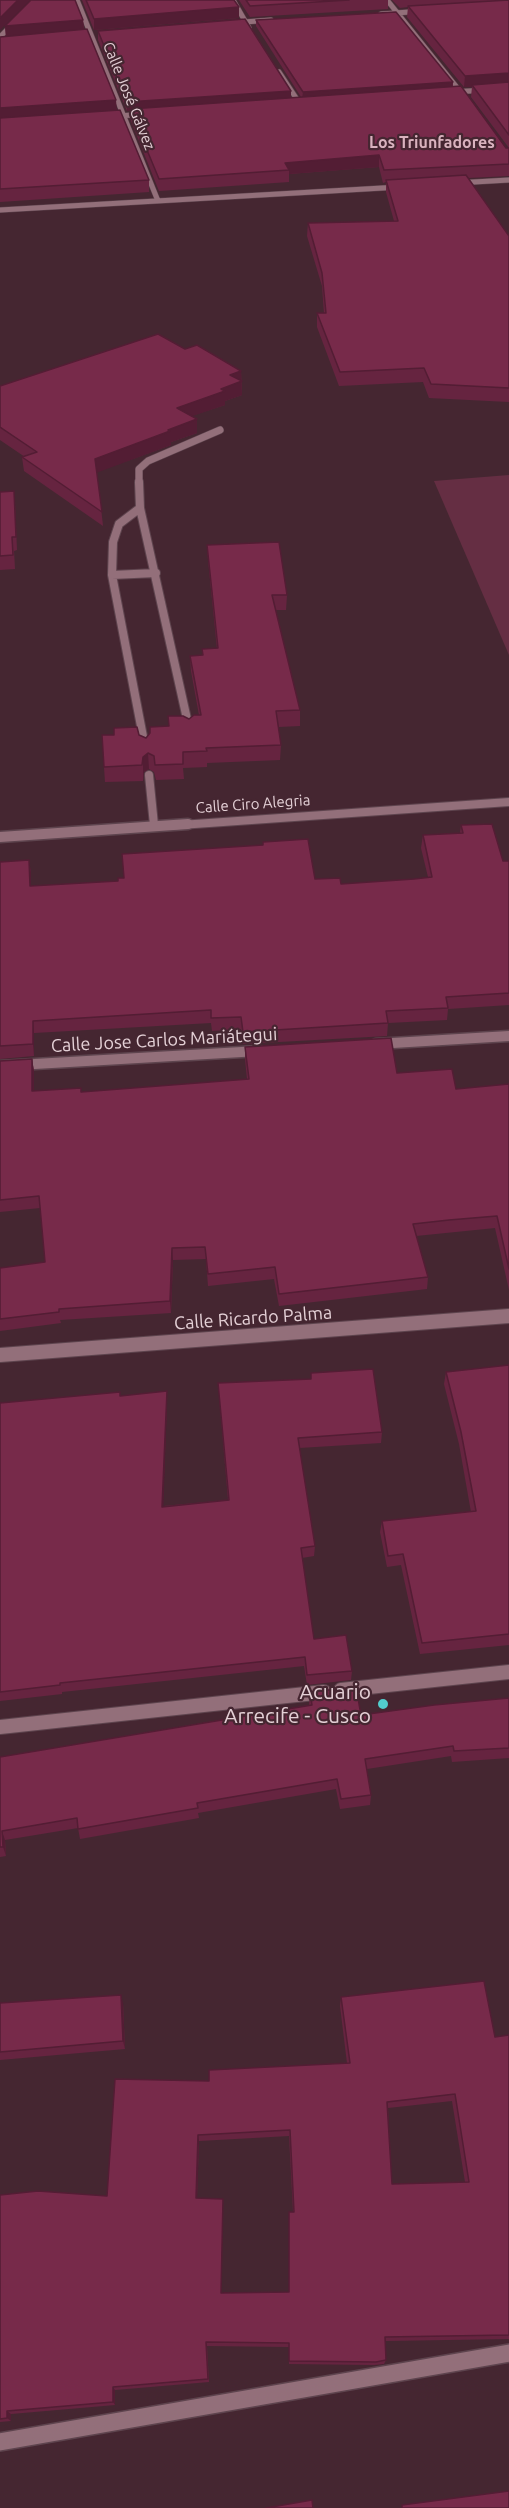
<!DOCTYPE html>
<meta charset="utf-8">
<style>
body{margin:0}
canvas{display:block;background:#452631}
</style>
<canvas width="509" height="2508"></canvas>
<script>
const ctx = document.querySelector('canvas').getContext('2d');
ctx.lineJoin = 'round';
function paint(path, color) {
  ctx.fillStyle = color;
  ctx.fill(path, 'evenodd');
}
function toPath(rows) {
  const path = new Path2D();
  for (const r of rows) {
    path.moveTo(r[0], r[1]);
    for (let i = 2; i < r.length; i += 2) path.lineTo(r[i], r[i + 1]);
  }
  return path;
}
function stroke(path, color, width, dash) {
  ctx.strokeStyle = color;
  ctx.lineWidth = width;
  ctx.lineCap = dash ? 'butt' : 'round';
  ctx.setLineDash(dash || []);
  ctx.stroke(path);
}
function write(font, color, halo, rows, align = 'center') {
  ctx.font = font + ' Ubuntu,sans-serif';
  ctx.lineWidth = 4.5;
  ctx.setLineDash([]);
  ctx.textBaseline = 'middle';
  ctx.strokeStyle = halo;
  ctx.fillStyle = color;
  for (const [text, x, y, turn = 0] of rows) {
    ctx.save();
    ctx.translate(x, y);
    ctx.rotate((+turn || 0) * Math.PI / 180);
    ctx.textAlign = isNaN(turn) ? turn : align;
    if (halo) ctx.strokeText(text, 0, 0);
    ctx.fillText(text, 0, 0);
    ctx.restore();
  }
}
const green = toPath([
 [509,475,509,655,434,481]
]);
const serviceFar1 = toPath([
 [139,483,139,469,148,461,220,430]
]);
const service = toPath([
 [139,482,140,508,119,524,113,542,112,575,145,747],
 [140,508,189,728],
 [112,575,156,573],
 [149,775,154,825]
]);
const minorFar4 = toPath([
 [77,0,158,201],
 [233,0,249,28],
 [387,0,463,95],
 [381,14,424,11],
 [231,23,271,20],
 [0,37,36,0],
 [279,72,300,104],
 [450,92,509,89],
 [106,117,145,114],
 [456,183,509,180],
 [0,210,400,187]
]);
const minorFar3 = toPath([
 [166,826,509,802]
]);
const minorFar2 = toPath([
 [0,837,188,824],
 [376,1044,509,1036],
 [0,1066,259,1051]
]);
const minorFar1 = toPath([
 [0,1355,509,1316],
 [341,1690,509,1672],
 [0,1727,324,1692]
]);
const minor = toPath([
 [0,2442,509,2353]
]);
const wall = toPath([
 [82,0,234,0,239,18,94,30],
 [239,0,388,0,388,9,250,17],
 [392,0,509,0,509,176,468,178,509,236,509,402,429,398,423,382,339,386,317,327,317,313,324,313,322,286,307,236,308,223,394,221,386,192,386,182,383,183,379,167,289,174,289,182,159,191,131,121,130,111,127,111,98,40,98,31,291,91,291,98,301,97,256,26,256,20,453,82,453,86,506,148,509,148,471,97,472,87,464,87,407,17,408,7,400,8],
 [83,20,84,30,117,110,149,180,149,192,0,202,0,37,6,36,5,26],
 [185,349,241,371,242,395,225,401,225,405,191,416,197,433,171,442,171,445,97,472,103,526,24,471,22,457,25,457,0,440,0,386],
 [0,492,15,504,17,550,14,551,15,569,0,570],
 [207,545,287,595,286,610,276,610,300,710,300,726,278,727,281,745,280,760,207,763,207,767,183,768,184,779,156,780,154,772,149,769,144,772,143,781,105,782,104,767,139,735,146,738,169,726,199,715,191,671,190,656,202,655,202,649,217,649,208,560],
 [461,825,503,861,509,861,509,1005,448,1009,447,1020,388,1023,387,1036,243,1044,241,1029,212,1031,211,1023,34,1033,34,1056,0,1059,0,862,29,860,31,873,31,886,315,879,341,884,414,879,428,877,421,848,423,835,460,833],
 [245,1047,397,1073,456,1089,509,1084,509,1290,495,1228,416,1236,428,1277,427,1289,279,1306,274,1279,208,1286,206,1259,173,1260,171,1313,60,1320,61,1323,0,1331,0,1268,45,1262,40,1208,0,1212,0,1061,32,1059,34,1071,34,1091,82,1092,247,1079,245,1059],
 [509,1365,509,1645,420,1654,401,1565,387,1567,380,1532,382,1521,471,1512,459,1444,444,1384,446,1372],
 [311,1373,382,1432,381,1443,299,1448,315,1546,314,1556,302,1558,314,1639,352,1671,351,1680,307,1685,304,1666,62,1692,62,1694,0,1701,0,1403,120,1396,167,1391,167,1402,163,1506,228,1500,218,1383,311,1379],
 [310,1692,361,1715,509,1698,509,1758,452,1762,451,1756,367,1769,371,1795,370,1805,340,1809,336,1789,198,1813,199,1818,80,1839,78,1828,5,1840,6,1856,0,1857,0,1757,309,1705],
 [341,1997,495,2037,509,2035,509,2339,385,2341,386,2360,384,2364,374,2365,289,2364,289,2347,207,2346,209,2382,115,2390,115,2405,11,2414,11,2421,0,2422,0,2195,107,2196,209,2081,347,2063,340,2006],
 [452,2101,465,2182,392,2184,388,2108],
 [289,2136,293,2212,289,2212,289,2292,221,2293,223,2199,197,2198,199,2141],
 [0,2003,123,2003,125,2049,0,2060]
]);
const shadedWall = toPath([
 [18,0,30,0,0,30,0,18],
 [239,7,239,18,94,30,94,19],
 [83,20,84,31,6,38,5,26],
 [509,73,509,84,472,85,472,87,464,87,465,76],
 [453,82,452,88,302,99,303,92],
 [291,91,291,100,130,109,130,111,127,111,127,102],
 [116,100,117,112,0,120,0,108],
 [379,155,379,167,289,174,289,170,285,163],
 [241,371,242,395,225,401,225,405,178,421,177,408,221,389,230,375],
 [197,419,197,433,171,442,171,445,96,473,95,459,168,430],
 [148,753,149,769,144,772,143,781,143,757],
 [29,860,31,873,31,898,30,886],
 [33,1021,34,1033,34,1056,33,1044],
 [32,1059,34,1071,34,1103,32,1091],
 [172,1248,173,1260,171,1313,170,1301],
 [167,1391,167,1402,163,1517,162,1507],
 [2,1831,5,1840,6,1856,3,1847],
 [121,1995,123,2003,125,2049,123,2041],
 [198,2135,199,2141,197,2204,196,2198],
 [113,2387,115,2390,115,2405,113,2402],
 [7,2411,11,2414,11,2421,7,2418]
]);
const building = toPath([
 [0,0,18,0,0,18,0,0],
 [31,0,75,0,83,20,5,26,31,0],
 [86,0,234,0,239,7,94,19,86,0],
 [246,0,349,0,250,6,246,0],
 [509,0,509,73,465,76,408,6,509,0],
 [396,12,453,82,303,92,256,20,396,12],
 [245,19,291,91,127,102,98,31,245,19],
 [87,29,116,100,0,108,0,37,87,29],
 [509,82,509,135,472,85,509,82],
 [461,86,506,148,509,148,509,164,384,170,379,155,285,163,289,170,159,179,130,109,461,86],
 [120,110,149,180,0,189,0,118,120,110],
 [466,175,509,236,509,388,431,384,424,368,340,372,317,313,326,313,322,273,308,223,398,221,386,180,466,175],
 [158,334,185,349,197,345,241,371,230,375,242,381,221,389,225,391,177,408,197,419,168,430,170,431,95,459,102,512,22,457,37,452,0,427,0,386,158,334],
 [14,491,16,537,12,537,13,555,0,556,0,492,14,491],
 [279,542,287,595,272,595,300,710,276,711,281,745,206,748,207,751,183,752,183,764,155,765,154,756,148,753,143,757,142,765,104,767,102,735,114,735,114,728,137,727,139,735,146,738,150,733,150,727,169,726,168,716,183,716,189,719,194,715,201,715,190,656,203,655,202,649,218,648,207,545,279,542],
 [492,824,503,861,509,861,509,993,446,997,448,1008,386,1011,388,1023,243,1032,241,1017,211,1018,211,1010,33,1021,33,1044,0,1046,0,862,29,860,30,886,118,881,118,878,124,878,122,854,263,845,263,842,308,839,315,879,340,878,341,884,414,879,432,877,423,835,463,833,461,825,492,824],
 [391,1038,397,1073,452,1069,456,1089,509,1084,509,1269,497,1216,449,1220,413,1224,428,1277,279,1294,275,1267,208,1274,205,1247,172,1248,170,1301,59,1309,59,1312,0,1319,0,1268,45,1262,39,1196,0,1200,0,1061,32,1059,32,1091,81,1088,81,1092,249,1079,245,1047,391,1038],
 [509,1365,509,1634,422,1643,403,1554,388,1556,382,1521,476,1511,461,1432,446,1372,509,1365],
 [373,1369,382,1432,298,1438,315,1546,301,1548,314,1639,346,1635,352,1671,307,1675,305,1657,60,1683,60,1685,0,1692,0,1403,120,1392,120,1396,167,1391,162,1507,229,1500,218,1383,311,1379,311,1373,373,1369],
 [356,1687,361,1715,434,1705,509,1698,509,1748,454,1751,453,1746,365,1759,371,1795,341,1799,337,1779,197,1803,198,1808,78,1829,77,1818,2,1831,3,1847,0,1847,0,1757,312,1705,310,1692,356,1687],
 [484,1981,495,2037,509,2035,509,2335,385,2337,386,2360,376,2362,289,2361,289,2343,206,2342,208,2379,113,2387,113,2402,7,2411,7,2418,0,2419,0,2195,38,2191,107,2196,115,2079,209,2081,209,2070,350,2063,341,1997,484,1981],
 [455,2094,469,2182,392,2184,387,2102,455,2094],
 [290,2130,294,2212,289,2212,289,2292,221,2293,223,2199,196,2198,198,2135,290,2130],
 [121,1995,123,2041,0,2052,0,2003,121,1995],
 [509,2491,509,2508,402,2508,402,2505,509,2491],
 [312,2500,313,2508,266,2508,312,2500]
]);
const markers = [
 [383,1704,6,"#52cdcd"]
];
const farStreetnames = [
 ["Calle José Gálvez",129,96,68],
 ["Calle Ciro Alegria",253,804,-4]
];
const farNeighbourhoodnames = [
 ["Los Triunfadores",432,143]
];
const streetNames = [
 ["Calle Jose Carlos Mariátegui",164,1040,-3],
 ["Calle Ricardo Palma",253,1318,-4]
];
const nearPoinames = [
 ["Acuario",371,1692],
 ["Arrecife - Cusco",371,1716]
];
paint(green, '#652e43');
stroke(serviceFar1, '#5e444e', 8);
stroke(service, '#5e444e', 10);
stroke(minorFar4, '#5e444e', 6);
stroke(minorFar3, '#5e444e', 10);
stroke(minorFar2, '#5e444e', 13);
stroke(minorFar1, '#5e444e', 16);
stroke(minor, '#5e444e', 20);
stroke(serviceFar1, '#936f7a', 7);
stroke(service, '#936f7a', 8);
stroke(minorFar4, '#936f7a', 5);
stroke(minorFar3, '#936f7a', 8);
stroke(minorFar2, '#936f7a', 10);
stroke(minorFar1, '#936f7a', 14);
stroke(minor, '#936f7a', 17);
paint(wall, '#662440');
paint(shadedWall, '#531d34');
paint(building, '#772a4a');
stroke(building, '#531d34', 1.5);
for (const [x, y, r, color] of markers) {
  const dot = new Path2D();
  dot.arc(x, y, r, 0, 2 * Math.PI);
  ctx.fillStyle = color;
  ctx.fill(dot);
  stroke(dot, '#452631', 2);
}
write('15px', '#e4d0d6', '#452631', farStreetnames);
write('bold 16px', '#d9b2be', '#452631', farNeighbourhoodnames);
write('18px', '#e4d0d6', '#452631', streetNames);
write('21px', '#e4d0d6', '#452631', nearPoinames, 'right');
</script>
